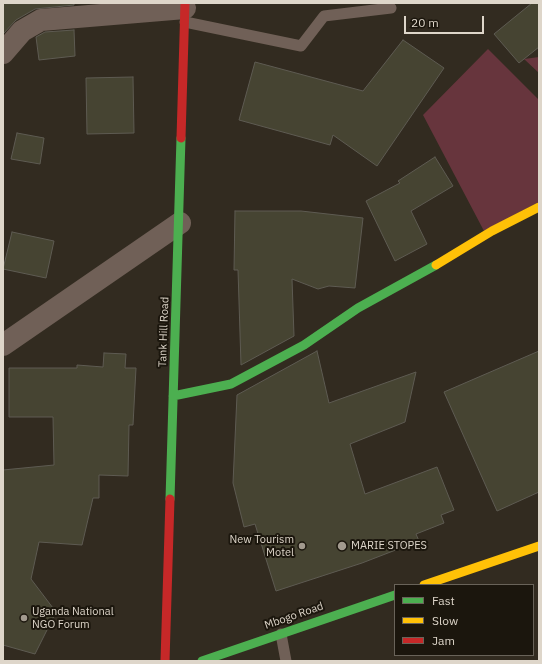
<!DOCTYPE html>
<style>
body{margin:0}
#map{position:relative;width:542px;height:664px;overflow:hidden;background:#322b20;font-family:"IBM Plex Sans",sans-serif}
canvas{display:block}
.frame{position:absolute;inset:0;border:4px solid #ded6ca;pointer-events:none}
.legend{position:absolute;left:394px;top:584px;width:140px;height:72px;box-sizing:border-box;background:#1b160d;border:1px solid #696359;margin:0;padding:5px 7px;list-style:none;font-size:12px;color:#ded6ca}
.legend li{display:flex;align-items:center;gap:8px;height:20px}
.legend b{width:20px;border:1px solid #696359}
.scale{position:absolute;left:404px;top:16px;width:80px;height:18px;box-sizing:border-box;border:2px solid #ded6ca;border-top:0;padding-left:5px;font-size:12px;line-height:14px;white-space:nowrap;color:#ded6ca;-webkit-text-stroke:3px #1b160d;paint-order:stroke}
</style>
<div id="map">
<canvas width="542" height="664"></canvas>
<div class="frame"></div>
<ul class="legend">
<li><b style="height:5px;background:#4caf50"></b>Fast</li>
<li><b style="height:5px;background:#ffc107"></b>Slow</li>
<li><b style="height:5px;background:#c62828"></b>Jam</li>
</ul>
<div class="scale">20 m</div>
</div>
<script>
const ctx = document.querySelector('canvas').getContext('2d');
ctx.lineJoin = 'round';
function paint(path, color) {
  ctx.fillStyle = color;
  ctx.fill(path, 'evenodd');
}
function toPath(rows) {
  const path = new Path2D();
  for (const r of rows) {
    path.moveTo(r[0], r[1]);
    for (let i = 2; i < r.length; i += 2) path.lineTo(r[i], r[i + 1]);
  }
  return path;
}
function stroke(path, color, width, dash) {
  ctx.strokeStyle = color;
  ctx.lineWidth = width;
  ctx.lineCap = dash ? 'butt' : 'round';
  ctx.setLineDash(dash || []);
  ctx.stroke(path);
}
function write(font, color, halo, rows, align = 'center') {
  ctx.font = font + ' "IBM Plex Sans",sans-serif';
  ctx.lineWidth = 4;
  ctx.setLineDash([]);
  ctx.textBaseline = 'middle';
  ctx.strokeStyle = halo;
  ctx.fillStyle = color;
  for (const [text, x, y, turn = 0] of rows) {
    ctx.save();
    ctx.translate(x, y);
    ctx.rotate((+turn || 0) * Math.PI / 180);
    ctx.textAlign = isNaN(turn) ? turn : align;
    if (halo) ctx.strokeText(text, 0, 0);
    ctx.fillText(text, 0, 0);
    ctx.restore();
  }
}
const green = toPath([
 [488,49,539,100,539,202,484,231,423,115],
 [539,57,539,73,524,59]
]);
const building = toPath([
 [3,3,74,3,74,5,35,9,16,20,3,34,3,3],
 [532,3,539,3,539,47,519,63,494,34,532,3],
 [74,30,75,56,39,60,36,37,45,32,74,30],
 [403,40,444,68,377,166,333,135,330,145,239,120,255,62,363,91,403,40],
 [133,77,134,133,87,134,86,78,133,77],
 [17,133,44,138,40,164,11,159,17,133],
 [435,157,453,186,411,211,427,244,395,261,366,201,400,183,398,181,435,157],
 [235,211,301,211,363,218,355,288,329,286,318,289,292,279,294,336,241,365,238,270,234,270,235,211],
 [12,232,54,241,46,278,3,269,12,232],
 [317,351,329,403,416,372,405,422,350,444,365,494,437,467,454,510,441,515,444,523,416,534,419,541,362,563,276,591,255,524,244,527,233,483,237,395,317,351],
 [539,351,539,492,497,511,444,392,539,351],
 [104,353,126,354,125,368,136,368,133,425,129,425,128,476,99,475,99,498,93,498,82,545,39,542,31,579,56,612,35,654,3,645,3,470,54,465,53,417,9,417,9,368,77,368,77,365,103,367,104,353]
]);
const lane = toPath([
 [185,22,301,46,324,16,391,8],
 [281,634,286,661]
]);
const street = toPath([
 [3,53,22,31,41,20,185,8],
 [3,345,180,223]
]);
const fast = toPath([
 [173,396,231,384,304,345,358,308,436,265],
 [170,499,181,138],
 [202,661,395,595]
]);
const slow = toPath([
 [436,265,492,231,539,207],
 [424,585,539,546]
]);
const jam = toPath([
 [181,138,185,3],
 [165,661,170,499]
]);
const markers = [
 [302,546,4,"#a29a8e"],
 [342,546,5,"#a29a8e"],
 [24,618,4,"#a29a8e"]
];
const streetNames = [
 ["Tank Hill Road",164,332,-88],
 ["Mbogo Road",294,616,-19]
];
const poiNames = [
 ["New Tourism",294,540,"right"],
 ["Motel",294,553,"right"],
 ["MARIE STOPES",351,546],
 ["Uganda National",32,612],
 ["NGO Forum",32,625]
];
paint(green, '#67353d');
paint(building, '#464432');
stroke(building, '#5e5b52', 1);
stroke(lane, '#706057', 11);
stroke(street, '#706057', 22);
stroke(fast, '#4caf50', 9);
stroke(slow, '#ffc107', 9);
stroke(jam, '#c62828', 9);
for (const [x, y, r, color] of markers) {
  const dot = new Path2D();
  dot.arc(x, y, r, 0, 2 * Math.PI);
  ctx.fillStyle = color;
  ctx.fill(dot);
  stroke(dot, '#1b160d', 1.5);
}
write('11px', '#ded6ca', '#1b160d', streetNames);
write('11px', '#ded6ca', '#1b160d', poiNames, 'left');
</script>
